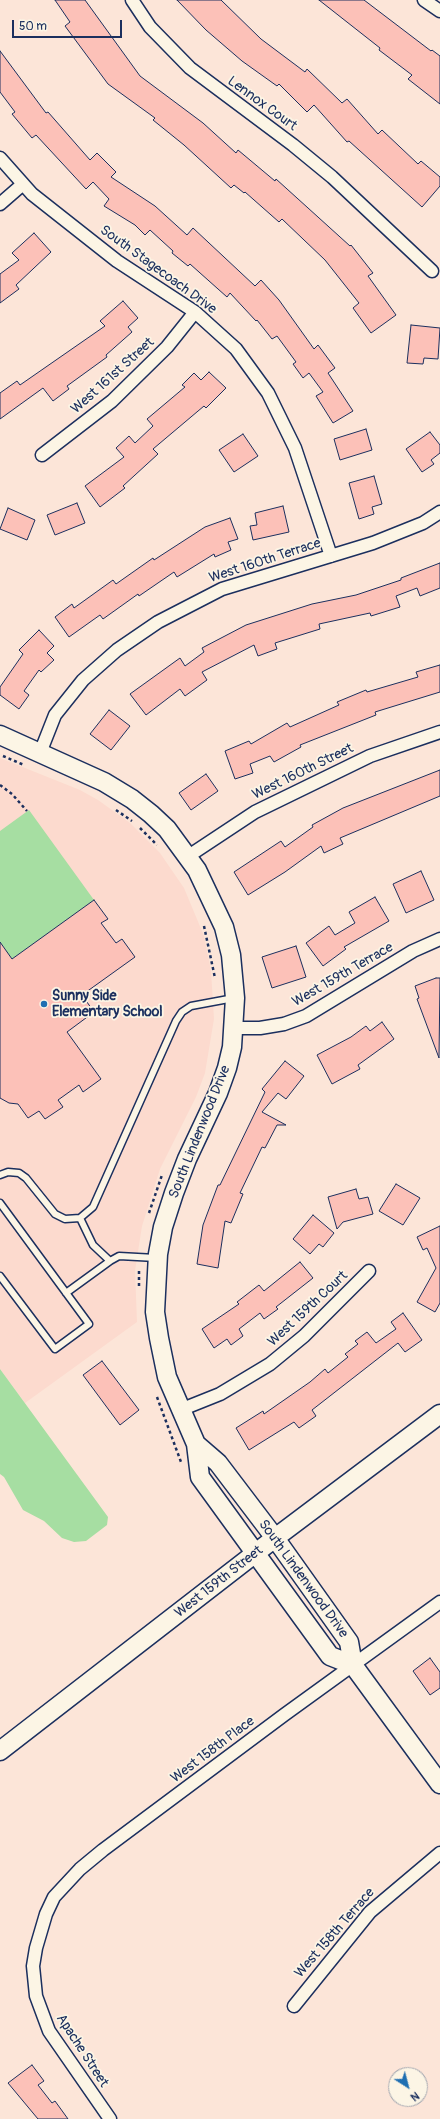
<!DOCTYPE html>
<style>
body{margin:0}
#map{position:relative;width:440px;height:2119px;overflow:hidden;background:#fce5d8;font-family:Pangolin,sans-serif}
canvas{display:block}
.north{position:absolute;left:388px;top:2067px;width:40px;height:40px;box-sizing:border-box;background:#fcf5e5;border:1px solid #a2a6af;border-radius:50%;rotate:144deg;font-size:11px;font-weight:700;line-height:16px;text-align:center;color:#1b2f5e}
.north::after{content:'';display:block;margin:auto;width:14px;height:18px;background:#1f6fb2;clip-path:polygon(50% 0,100% 100%,50% 72%,0 100%)}
.scale{position:absolute;left:12px;top:20px;width:110px;height:18px;box-sizing:border-box;border:2px solid #1b2f5e;border-top:0;padding-left:5px;font-size:12px;line-height:14px;white-space:nowrap;color:#1b2f5e;-webkit-text-stroke:3px #fcf5e5;paint-order:stroke}
</style>
<div id="map">
<canvas width="440" height="2119"></canvas>
<div class="north">N</div>
<div class="scale">50 m</div>
</div>
<script>
const ctx = document.querySelector('canvas').getContext('2d');
ctx.lineJoin = 'round';
function paint(path, color) {
  ctx.fillStyle = color;
  ctx.fill(path, 'evenodd');
}
function toPath(rows) {
  const path = new Path2D();
  for (const r of rows) {
    path.moveTo(r[0], r[1]);
    for (let i = 2; i < r.length; i += 2) path.lineTo(r[i], r[i + 1]);
  }
  return path;
}
function stroke(path, color, width, dash) {
  ctx.strokeStyle = color;
  ctx.lineWidth = width;
  ctx.lineCap = dash ? 'butt' : 'round';
  ctx.setLineDash(dash || []);
  ctx.stroke(path);
}
function write(font, color, halo, rows, align = 'center') {
  ctx.font = font + ' Pangolin,sans-serif';
  ctx.lineWidth = 3.5;
  ctx.setLineDash([]);
  ctx.textBaseline = 'middle';
  ctx.strokeStyle = halo;
  ctx.fillStyle = color;
  for (const [text, x, y, turn = 0] of rows) {
    ctx.save();
    ctx.translate(x, y);
    ctx.rotate((+turn || 0) * Math.PI / 180);
    ctx.textAlign = isNaN(turn) ? turn : align;
    if (halo) ctx.strokeText(text, 0, 0);
    ctx.fillText(text, 0, 0);
    ctx.restore();
  }
}
const built = toPath([
 [0,758,80,790,98,800,130,823,160,853,184,888,204,936,211,971,214,1019,205,1073,196,1097,160,1169,142,1226,135,1271,137,1322,25,1403,0,1369]
]);
const green = toPath([
 [29,810,94,900,12,959,0,942,0,831],
 [0,1369,108,1517,107,1525,86,1541,74,1542,62,1538,44,1521,23,1510,4,1477,0,1474]
]);
const building = toPath([
 [55,0,85,0,140,76,203,123,236,153,238,150,275,181,276,179,350,246,351,245,373,273,368,276,396,315,371,333,353,308,359,303,325,260,282,219,279,222,245,192,244,193,234,185,231,188,184,145,153,120,155,118,108,84,65,26,70,22,55,0],
 [177,0,221,0,261,39,305,72,307,69,342,103,347,99,378,134,382,130,418,164,421,161,440,177,440,186,422,207,349,141,347,142,314,105,307,112,279,84,277,86,242,61,206,30,177,0],
 [319,0,364,0,431,51,432,50,440,56,440,104,408,79,412,75,379,50,380,48,319,0],
 [0,51,46,113,48,112,90,160,97,153,116,172,111,177,155,206,187,235,193,228,255,286,261,280,279,300,314,349,318,345,335,368,328,373,353,411,333,423,316,396,323,392,309,373,303,378,293,364,296,362,277,336,272,339,257,320,256,321,230,293,227,297,190,264,188,266,172,253,173,251,150,230,145,235,135,225,104,206,109,199,93,182,86,189,36,135,32,138,12,114,15,112,0,92,0,51],
 [34,233,51,252,16,285,19,289,0,303,0,274,19,260,12,253,34,233],
 [123,301,138,318,128,327,132,332,106,355,107,357,67,386,69,389,53,401,43,388,0,419,0,393,17,381,20,385,105,326,100,321,123,301],
 [411,325,440,328,438,359,424,358,423,364,407,363,411,325],
 [209,372,226,388,206,408,204,406,153,449,158,454,123,486,125,488,100,507,85,486,124,457,116,448,129,436,135,443,153,426,147,419,185,387,182,385,194,373,201,380,209,372],
 [366,429,372,450,340,460,334,439,366,429],
 [430,432,440,445,440,453,431,460,434,464,422,472,406,449,430,432],
 [243,434,258,456,234,472,219,450,243,434],
 [374,476,382,504,372,507,374,514,359,519,349,483,374,476],
 [77,503,85,523,55,535,47,515,77,503],
 [283,506,289,532,253,540,250,526,257,525,255,513,283,506],
 [8,508,35,520,27,540,0,529,8,508],
 [230,518,238,539,228,542,231,550,215,557,214,554,177,577,174,572,139,596,138,594,103,619,100,615,69,637,55,617,72,604,74,608,113,580,116,584,153,558,154,560,205,527,230,518],
 [440,563,440,588,420,596,417,588,396,596,400,607,371,616,370,613,319,624,320,629,275,643,277,649,258,656,254,645,202,672,207,680,185,696,180,689,146,715,130,694,180,658,185,666,204,652,202,648,246,625,312,604,356,595,401,580,401,578,440,563],
 [39,630,54,646,47,653,54,660,41,672,39,670,24,691,29,695,19,709,0,695,0,687,23,654,19,650,39,630],
 [440,665,440,692,375,712,376,715,300,745,301,747,274,762,270,756,250,764,253,773,235,779,225,751,249,741,251,744,287,723,290,727,339,705,337,702,366,690,367,692,418,677,416,672,440,665],
 [109,710,130,726,111,750,90,734,109,710],
 [440,770,440,796,340,838,343,844,324,853,321,846,285,872,248,895,234,872,281,841,285,847,313,827,312,825,343,808,440,770],
 [206,774,218,791,191,810,179,793,206,774],
 [421,871,434,900,406,913,393,884,421,871],
 [375,897,389,921,344,947,346,949,323,966,306,943,329,926,335,935,355,923,349,912,375,897],
 [94,900,108,919,101,923,116,943,122,939,135,957,82,995,94,1012,67,1032,101,1079,83,1092,79,1085,58,1100,63,1107,45,1119,39,1111,28,1118,18,1104,9,1103,0,1098,0,942,12,959,94,900],
 [296,946,306,977,272,988,262,957,296,946],
 [436,978,440,978,439,1058,417,999,419,998,415,986,436,978],
 [382,1022,394,1039,358,1065,360,1069,332,1084,317,1055,351,1037,366,1026,370,1031,382,1022],
 [285,1061,304,1076,286,1099,278,1093,262,1112,286,1125,277,1125,265,1148,262,1147,240,1193,243,1194,231,1223,225,1221,218,1268,197,1264,203,1225,218,1185,220,1185,265,1092,262,1089,285,1061],
 [396,1184,420,1198,403,1225,379,1211,396,1184],
 [356,1189,359,1199,368,1197,373,1214,343,1222,337,1229,328,1197,356,1189],
 [313,1215,334,1233,323,1247,319,1244,310,1254,293,1239,313,1215],
 [440,1226,440,1303,435,1312,417,1302,436,1268,427,1248,423,1250,417,1237,440,1226],
 [300,1262,313,1278,276,1307,278,1309,264,1319,260,1313,239,1329,243,1336,231,1345,227,1339,214,1348,202,1329,239,1304,237,1302,259,1285,264,1291,300,1262],
 [403,1313,422,1340,405,1352,398,1343,312,1410,316,1416,299,1428,294,1422,249,1450,236,1428,263,1411,264,1414,310,1382,325,1369,328,1373,348,1357,345,1354,358,1344,355,1341,367,1332,376,1343,396,1329,391,1322,403,1313],
 [102,1361,139,1410,120,1425,83,1375,102,1361],
 [430,1658,440,1672,440,1688,430,1695,413,1671,430,1658],
 [32,2065,44,2081,38,2085,52,2103,55,2101,68,2119,38,2119,8,2083,32,2065]
]);
const path = toPath([
 [3,756,24,765],
 [0,785,12,794,27,811],
 [116,810,132,821],
 [140,828,157,845],
 [204,926,215,978],
 [149,1213,162,1175],
 [139,1286,139,1270],
 [157,1397,181,1462]
]);
const lane = toPath([
 [0,1175,8,1172,19,1173,26,1178,55,1214,65,1219,80,1218],
 [0,1203,89,1324,55,1349,0,1276],
 [156,1258,119,1256,110,1261,93,1245,80,1218,93,1207,176,1021,182,1012,191,1006,234,998],
 [66,1293,110,1261]
]);
const street = toPath([
 [132,0,150,27,190,68,293,145,332,177,432,271],
 [424,0,440,11],
 [0,158,32,194,117,261,195,312,236,349,268,393,295,448,331,556],
 [0,204,23,184],
 [42,455,112,401,167,347,195,312],
 [40,753,55,715,83,680,117,650,158,622,222,589,373,543,423,523,440,512],
 [187,857,255,812,370,756,440,732],
 [234,1028,260,1028,284,1024,306,1016,413,951,440,939],
 [180,1410,220,1394,270,1364,304,1336,369,1271],
 [294,2006,370,1912,440,1853],
 [110,2119,49,2031,36,1996,33,1966,36,1948,46,1914,54,1897,80,1869,103,1850,284,1715,440,1602]
]);
const secondary = toPath([
 [0,735,104,782,132,799,151,814,167,829,197,870,224,927,231,955,235,998,232,1047,227,1068,218,1093,187,1159,174,1193,163,1227,158,1254,155,1312,159,1338,167,1377,196,1444,200,1477,330,1656,353,1665],
 [196,1444,218,1463,275,1538,349,1642,353,1665,440,1784],
 [0,1751,275,1538,440,1414]
]);
const markers = [
 [44,1004,4,"#1f6fb2"]
];
const streetNames = [
 ["Lennox Court",262,104,36],
 ["South Stagecoach Drive",158,270,36],
 ["West 161st Street",113,376,-42],
 ["West 160th Terrace",265,561,-18],
 ["West 160th Street",303,772,-26],
 ["West 159th Terrace",343,975,-30],
 ["South Lindenwood Drive",200,1132,-68],
 ["West 159th Court",308,1309,-43],
 ["South Lindenwood Drive",303,1579,54],
 ["West 159th Street",219,1582,-38],
 ["West 158th Place",213,1750,-37],
 ["West 158th Terrace",335,1933,-49],
 ["Apache Street",82,2051,57]
];
const poiNames = [
 ["Sunny Side",52,996],
 ["Elementary School",52,1012]
];
paint(built, '#fcdace');
paint(green, '#a6dea2');
paint(building, '#fcc1b8');
stroke(building, '#1b2f5e', 1);
stroke(lane, '#1b2f5e', 9);
stroke(street, '#1b2f5e', 15);
stroke(secondary, '#1b2f5e', 21);
stroke(path, '#1b2f5e', 2.5, [3, 3]);
stroke(lane, '#fcf5e5', 6);
stroke(street, '#fcf5e5', 12);
stroke(secondary, '#fcf5e5', 18);
for (const [x, y, r, color] of markers) {
  const dot = new Path2D();
  dot.arc(x, y, r, 0, 2 * Math.PI);
  ctx.fillStyle = color;
  ctx.fill(dot);
  stroke(dot, '#fcf5e5', 1.5);
}
write('14px', '#1b2f5e', '#fcf5e5', streetNames);
write('bold 14px', '#1b2f5e', '#fcf5e5', poiNames, 'left');
</script>
